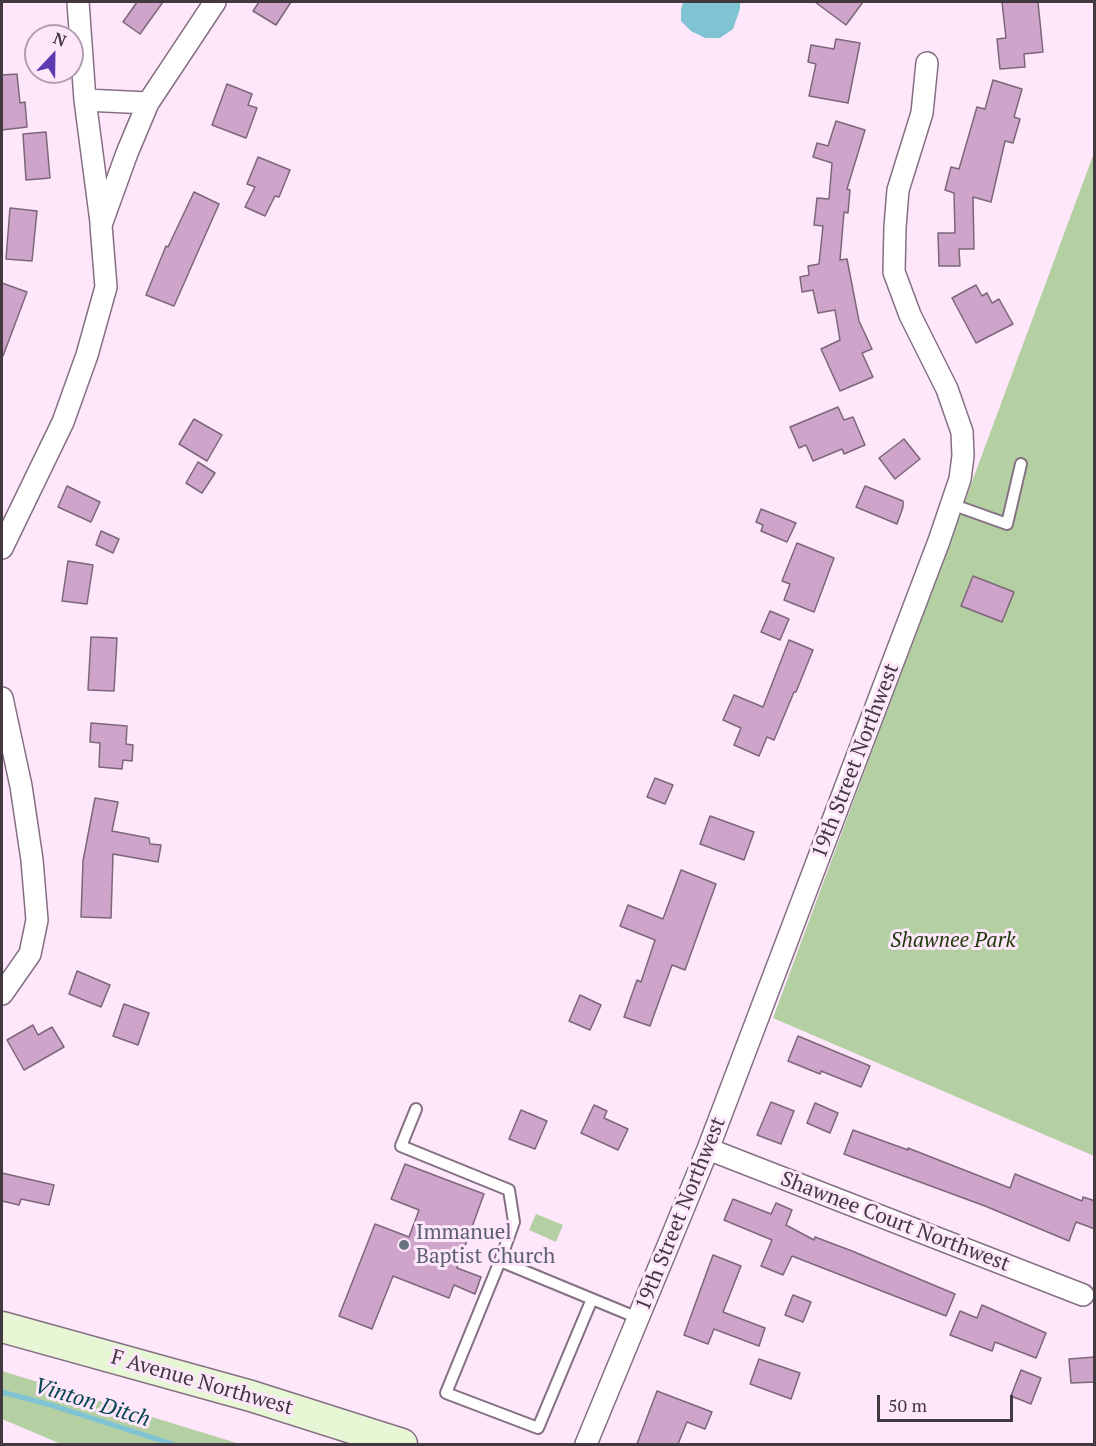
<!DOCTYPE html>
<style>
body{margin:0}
#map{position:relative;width:1096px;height:1446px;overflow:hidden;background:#fee6fb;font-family:"PT Serif",serif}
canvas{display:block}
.frame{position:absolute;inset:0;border:3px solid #413840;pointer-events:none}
.north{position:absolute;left:24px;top:24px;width:60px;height:60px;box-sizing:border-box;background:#fee6fb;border:2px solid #b2a0b0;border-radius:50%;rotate:22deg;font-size:16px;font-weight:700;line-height:24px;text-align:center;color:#413840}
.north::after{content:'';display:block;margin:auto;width:21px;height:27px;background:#5c3ab2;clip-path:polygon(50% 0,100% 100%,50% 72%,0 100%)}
.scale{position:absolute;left:877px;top:1395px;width:136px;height:27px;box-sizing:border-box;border:3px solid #413840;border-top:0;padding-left:8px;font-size:18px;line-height:21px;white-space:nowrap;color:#413840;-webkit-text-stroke:4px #fee6fb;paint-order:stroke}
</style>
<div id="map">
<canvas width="1096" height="1446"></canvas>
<div class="frame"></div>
<div class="north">N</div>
<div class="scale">50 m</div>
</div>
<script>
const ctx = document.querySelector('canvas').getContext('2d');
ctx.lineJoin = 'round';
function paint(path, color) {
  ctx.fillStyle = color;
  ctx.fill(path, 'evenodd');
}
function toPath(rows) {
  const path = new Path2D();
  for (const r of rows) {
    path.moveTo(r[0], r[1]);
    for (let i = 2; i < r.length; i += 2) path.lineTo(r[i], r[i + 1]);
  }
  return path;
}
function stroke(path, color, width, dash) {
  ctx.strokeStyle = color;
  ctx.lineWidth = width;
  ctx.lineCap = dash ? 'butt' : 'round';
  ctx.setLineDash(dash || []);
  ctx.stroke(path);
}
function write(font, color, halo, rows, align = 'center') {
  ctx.font = font + ' "PT Serif",serif';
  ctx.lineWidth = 6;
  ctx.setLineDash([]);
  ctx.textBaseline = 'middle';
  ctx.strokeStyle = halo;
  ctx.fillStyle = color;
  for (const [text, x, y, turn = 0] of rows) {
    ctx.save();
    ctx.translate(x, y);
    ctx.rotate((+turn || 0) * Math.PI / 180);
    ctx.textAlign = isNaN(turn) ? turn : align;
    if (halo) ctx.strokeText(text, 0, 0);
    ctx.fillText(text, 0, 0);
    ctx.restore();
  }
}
const green = toPath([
 [1094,153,1094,1156,773,1018],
 [536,1214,563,1225,556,1242,529,1230],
 [2,1371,240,1444,61,1444,2,1419]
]);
const water = toPath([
 [683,2,740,2,740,9,733,29,720,38,705,38,691,31,681,21,681,10]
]);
const stream = toPath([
 [2,1392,51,1405,172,1444]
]);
const building = toPath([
 [137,2,163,2,140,34,123,22,137,2],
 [259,2,291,2,276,25,253,11,259,2],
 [815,2,863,2,846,25,815,2],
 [1002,2,1038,2,1043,52,1024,54,1025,67,1000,69,997,39,1006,38,1002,2],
 [836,39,860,43,848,103,809,96,816,64,808,62,811,45,834,49,836,39],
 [17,74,20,103,25,102,27,127,2,130,2,75,17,74],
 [993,80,1022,89,1014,117,1020,119,1013,143,1005,141,991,202,973,197,974,249,959,249,960,266,939,266,938,233,955,233,954,193,945,190,951,167,959,169,977,107,985,109,993,80],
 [227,84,252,94,248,105,257,108,246,138,212,125,227,84],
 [836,121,865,130,847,189,850,190,848,213,844,212,840,260,847,259,859,321,872,349,862,353,873,377,840,391,821,349,840,340,835,310,818,313,813,290,802,292,800,277,809,275,808,266,819,264,823,226,814,225,817,198,829,199,832,163,813,157,817,143,828,146,836,121],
 [46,132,50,178,26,180,23,134,46,132],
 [258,157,290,170,279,197,275,196,265,216,245,207,255,187,247,184,258,157],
 [194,192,219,204,174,306,146,295,166,246,168,247,194,192],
 [10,208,37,211,32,261,6,259,10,208],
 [2,283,27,292,3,356,2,356,2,283],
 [976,285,982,296,987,293,992,303,999,299,1013,324,976,343,952,298,976,285],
 [838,407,844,420,853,417,865,445,844,454,842,449,813,461,806,445,799,448,790,427,838,407],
 [194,419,222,435,207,461,179,444,194,419],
 [904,439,920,459,895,479,879,458,904,439],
 [198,462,215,473,202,493,186,483,198,462],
 [67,486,100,502,91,522,58,507,67,486],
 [865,486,903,501,903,507,897,524,856,507,865,486],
 [761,509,796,523,787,542,761,531,763,525,756,522,761,509],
 [101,531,119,539,113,553,96,545,101,531],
 [797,543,834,558,814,612,784,600,790,584,782,581,797,543],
 [68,561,93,565,87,604,62,601,68,561],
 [973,576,1014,592,1002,622,961,606,973,576],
 [770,611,789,619,780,640,761,632,770,611],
 [91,637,117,638,114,691,88,690,91,637],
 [789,640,813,650,796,692,794,692,774,740,767,737,759,756,734,745,741,728,723,720,734,695,763,707,789,640],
 [91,723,127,726,126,744,133,745,132,761,123,760,122,769,99,767,100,743,90,742,91,723],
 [655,778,673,785,665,804,647,797,655,778],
 [95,798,118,802,112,831,149,838,150,844,161,845,158,862,113,854,111,918,81,917,83,861,95,798],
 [710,816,754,832,744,860,700,844,710,816],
 [681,870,716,884,685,970,672,965,650,1026,624,1017,637,980,641,982,655,940,620,926,628,905,663,919,681,870],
 [77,971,110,985,101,1007,69,994,77,971],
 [580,995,601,1005,590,1030,569,1021,580,995],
 [124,1004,149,1013,138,1045,113,1036,124,1004],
 [33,1025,38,1035,52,1027,64,1047,24,1070,7,1040,33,1025],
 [798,1036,870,1066,861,1087,821,1071,820,1074,788,1061,798,1036],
 [771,1102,794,1111,781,1144,757,1135,771,1102],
 [815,1103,838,1113,830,1133,807,1123,815,1103],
 [594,1105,607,1111,604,1118,628,1129,618,1150,581,1133,594,1105],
 [521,1110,547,1121,535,1149,509,1139,521,1110],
 [853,1130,908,1150,908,1148,1010,1188,1015,1174,1082,1201,1083,1197,1095,1201,1095,1229,1076,1222,1069,1241,985,1206,844,1154,853,1130],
 [405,1164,484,1194,457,1268,481,1277,475,1294,454,1285,449,1298,393,1276,372,1329,339,1316,375,1224,409,1237,419,1210,391,1199,405,1164],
 [2,1173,54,1185,49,1205,21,1199,19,1205,2,1201,2,1173],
 [733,1199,771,1214,776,1203,792,1210,786,1225,814,1240,815,1237,852,1251,955,1294,946,1316,792,1256,783,1275,761,1266,772,1240,724,1220,733,1199],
 [713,1255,741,1266,723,1312,765,1328,759,1346,714,1329,708,1344,684,1335,713,1255],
 [793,1295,811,1302,803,1322,785,1315,793,1295],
 [982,1305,1046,1333,1036,1358,995,1342,992,1351,950,1335,960,1311,977,1318,982,1305],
 [1095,1357,1095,1382,1071,1383,1069,1359,1095,1357],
 [759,1359,800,1373,791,1399,750,1384,759,1359],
 [1021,1370,1041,1378,1031,1404,1011,1396,1021,1370],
 [657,1391,712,1412,705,1429,687,1422,678,1444,637,1444,657,1391]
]);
const service = toPath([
 [951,504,1007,524,1021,464],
 [416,1109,401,1146,509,1190,514,1222,500,1261],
 [592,1299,538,1428,446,1393,500,1261,638,1318]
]);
const minor = toPath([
 [78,2,85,100,101,222],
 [85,100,148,103],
 [2,548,63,422,87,355,106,287,101,225,127,153,148,103,215,2],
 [2,698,21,786,32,860,37,920,30,954,2,994],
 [708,1149,1083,1295],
 [586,1444,708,1149,939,541,960,479,963,456,962,432,947,389,910,315,894,272,895,227,898,190,922,113,927,63]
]);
const secondary = toPath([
 [2,1327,251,1396,402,1444]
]);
const markers = [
 [404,1245,6,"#6b7280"]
];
const streetNames = [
 ["19th Street Northwest",856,761,-69],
 ["19th Street Northwest",681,1214,-68],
 ["Shawnee Court Northwest",895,1222,21],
 ["F Avenue Northwest",202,1383,16]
];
const parkNames = [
 ["Shawnee Park",953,941]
];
const worshipNames = [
 ["Immanuel",416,1233],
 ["Baptist Church",416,1257]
];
const waterNames = [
 ["Vinton Ditch",92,1403,17]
];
paint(green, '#b4d0a3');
paint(water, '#80c3d2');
stroke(stream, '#80c3d2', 5);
paint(building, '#cea4ca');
stroke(building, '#7c6779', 1.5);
stroke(service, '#857083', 14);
stroke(minor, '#857083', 24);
stroke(secondary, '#857083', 33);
stroke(service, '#fff', 10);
stroke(minor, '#fff', 21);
stroke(secondary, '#e7f6d4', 30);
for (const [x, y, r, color] of markers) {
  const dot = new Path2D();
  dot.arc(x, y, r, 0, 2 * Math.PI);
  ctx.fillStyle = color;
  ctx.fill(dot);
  stroke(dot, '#fee6fb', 2);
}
write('21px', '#413840', '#fee6fb', streetNames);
write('italic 21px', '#1e3907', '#fee6fb', parkNames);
write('21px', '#5b616d', '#fee6fb', worshipNames, 'left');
write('italic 22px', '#064651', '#fee6fb', waterNames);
</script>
